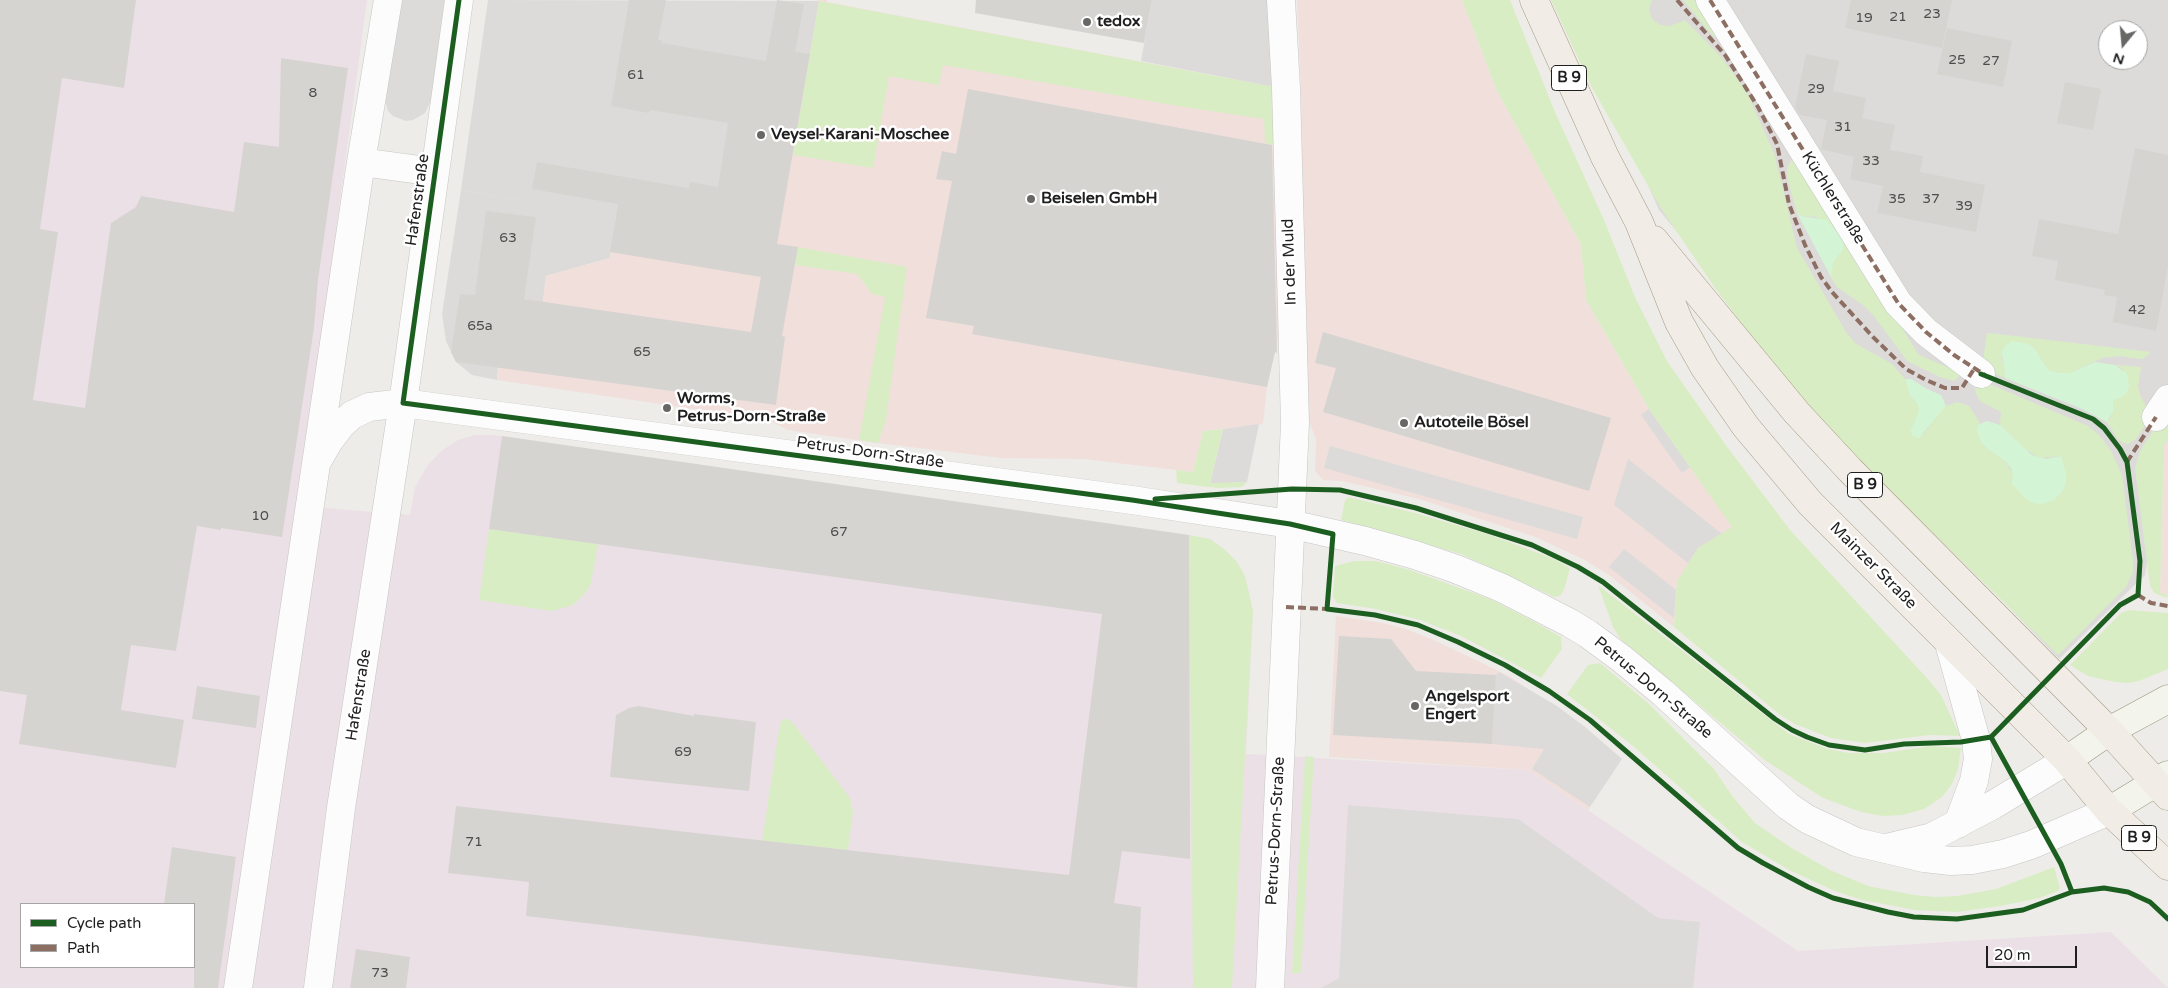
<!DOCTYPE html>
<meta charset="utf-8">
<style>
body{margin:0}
#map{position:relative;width:2168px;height:988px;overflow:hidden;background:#eeece8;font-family:"Varela Round",sans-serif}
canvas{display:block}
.legend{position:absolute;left:20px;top:903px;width:175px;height:65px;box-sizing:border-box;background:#fff;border:1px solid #a5a5a5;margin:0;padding:6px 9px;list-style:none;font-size:15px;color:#1f1f1f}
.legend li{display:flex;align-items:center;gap:10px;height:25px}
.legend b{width:25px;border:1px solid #a5a5a5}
.north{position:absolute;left:2098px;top:20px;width:50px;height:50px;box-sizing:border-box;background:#fff;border:1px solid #a5a5a5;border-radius:50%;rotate:197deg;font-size:14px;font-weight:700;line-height:20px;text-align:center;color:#1f1f1f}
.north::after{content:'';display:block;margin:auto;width:18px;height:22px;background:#676765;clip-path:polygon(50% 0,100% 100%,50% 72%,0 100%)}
.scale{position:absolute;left:1986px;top:946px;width:91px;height:22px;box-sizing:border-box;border:2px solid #1f1f1f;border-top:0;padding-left:6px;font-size:15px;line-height:18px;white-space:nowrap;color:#1f1f1f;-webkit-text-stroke:4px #fff;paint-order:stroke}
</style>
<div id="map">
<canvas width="2168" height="988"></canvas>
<ul class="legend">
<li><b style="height:6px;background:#1b5e20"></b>Cycle path</li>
<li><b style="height:6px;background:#8d6e63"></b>Path</li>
</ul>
<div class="north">N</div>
<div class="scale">20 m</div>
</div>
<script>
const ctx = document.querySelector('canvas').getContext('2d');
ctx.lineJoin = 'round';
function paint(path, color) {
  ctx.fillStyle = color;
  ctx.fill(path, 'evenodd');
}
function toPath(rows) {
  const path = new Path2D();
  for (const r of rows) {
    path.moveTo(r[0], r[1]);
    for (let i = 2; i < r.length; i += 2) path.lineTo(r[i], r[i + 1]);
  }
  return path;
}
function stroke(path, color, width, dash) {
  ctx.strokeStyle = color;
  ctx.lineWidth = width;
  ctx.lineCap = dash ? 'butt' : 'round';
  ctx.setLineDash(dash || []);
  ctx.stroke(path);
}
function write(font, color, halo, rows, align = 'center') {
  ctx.font = font + ' "Varela Round",sans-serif';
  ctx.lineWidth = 5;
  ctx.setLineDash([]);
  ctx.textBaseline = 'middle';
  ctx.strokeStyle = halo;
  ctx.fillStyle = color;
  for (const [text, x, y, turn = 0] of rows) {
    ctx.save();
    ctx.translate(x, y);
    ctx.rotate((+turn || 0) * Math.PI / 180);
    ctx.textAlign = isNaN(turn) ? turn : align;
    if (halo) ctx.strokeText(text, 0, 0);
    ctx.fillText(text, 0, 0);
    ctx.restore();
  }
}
const residential = toPath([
 [1566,0,2168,0,2168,439,2145,575,2059,659,1852,444,1659,210],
 [2108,30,2138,30,2138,60,2108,60],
 [461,190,616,216,610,258,546,276,543,302,498,368,497,380,472,375,456,362,446,341,442,314]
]);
const commercial = toPath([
 [816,0,827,0,827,2,1274,87,1281,324,1267,387,1263,424,1203,431,1193,472,1083,459,1001,458,877,443,788,430,768,420,497,380,509,297,543,302,546,276,610,258,616,216,777,243,819,1],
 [1297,0,1462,0,1497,91,1581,245,1586,300,1649,409,1733,527,1722,535,1677,581,1674,627,1609,575,1583,559,1535,537,1419,499,1342,481,1323,480,1315,471,1316,440,1304,407,1301,90],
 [2168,438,2168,595,2160,594,2164,445],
 [1336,616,1383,623,1406,629,1434,640,1509,676,1585,727,1622,759,1588,810,1528,770,1329,757]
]);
const industrial = toPath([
 [0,0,367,0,299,506,410,515,415,487,427,466,441,451,458,440,474,435,494,435,1210,539,1224,549,1237,562,1245,576,1253,611,1246,754,1528,770,1798,951,2111,932,2168,988,0,988],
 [21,904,194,904,194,967,21,967]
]);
const religious = toPath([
 [397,0,445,0,431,101,425,113,413,120,406,121,393,116,388,111,384,97],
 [488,0,819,1,777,244,461,190],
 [1152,0,1268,0,1274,87,1141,61],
 [1649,409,1690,467,1682,473,1641,415],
 [1259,424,1247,482,1210,484,1223,429],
 [1330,446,1583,517,1577,539,1324,468],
 [1628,459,1722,534,1698,548,1688,563,1614,505],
 [1624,549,1676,590,1674,618,1609,567],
 [1499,672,1557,706,1585,727,1622,759,1590,807,1532,769,1544,749,1492,744,1496,675],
 [1348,805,1518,819,1658,918,1700,922,1693,988,1321,988,1339,978]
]);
const grass = toPath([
 [1462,0,1510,0,1555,112,1604,220,1635,297,1667,361,1725,444,1790,530,1927,678,1941,695,1960,736,1930,735,1865,743,1831,738,1795,724,1779,714,1674,627,1677,581,1698,548,1732,527,1649,409,1586,300,1581,245,1497,91],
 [1551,0,1652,0,1649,9,1652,19,1660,25,1670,26,1685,20,1721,57,1746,91,1774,153,1797,248,1846,332,1855,343,1892,364,1905,379,1910,396,1917,403,1919,410,1913,425,1923,435,1944,407,1957,402,1969,406,1980,423,1978,425,1980,440,1984,446,2005,461,2013,474,2054,500,2062,492,2066,484,2060,456,2040,458,2025,449,2000,425,2001,412,1980,401,1975,391,1976,386,1980,380,2088,426,2099,435,2111,451,2122,475,2133,561,2133,572,2126,587,2058,655,1860,462,1825,426,1768,359,1715,288,1662,210,1591,86],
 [1683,0,1695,0,1720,40,1712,35],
 [819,1,1274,87,1274,145,1265,143,1264,119,1184,107,943,65,939,85,889,76,873,168,793,155],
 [1793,157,1919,355,1961,373,1958,378,1954,381,1940,377,1907,361,1874,316,1863,305,1837,287,1831,277,1831,271,1833,263,1843,250,1817,217,1801,216,1797,213,1787,177,1787,168],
 [798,247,907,267,886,420,878,443,859,440,885,297,872,294,857,274,795,265],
 [1987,333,2015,336,2151,352,2143,359,2118,356,2102,358,2071,373,2060,373,2048,370,2035,349,2028,344,2006,345,2002,358,2005,378,1982,368],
 [2115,365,2141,367,2138,386,2140,395,2151,416,2136,439,2128,444,2123,443,2117,438,2107,422,2111,417,2113,399,2123,369],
 [2168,418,2168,438,2164,445,2160,593,2168,595,2167,598,2154,593,2150,586,2135,468,2140,451,2158,423],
 [1223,429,1210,483,1247,482,1242,487,1217,488,1177,483,1176,470,1193,472,1203,431],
 [1348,497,1415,513,1490,535,1554,559,1570,568,1564,590,1560,596,1554,597,1461,554,1341,520,1345,500],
 [489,529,598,544,591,583,586,592,573,605,552,611,479,600],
 [1189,535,1210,539,1224,549,1237,562,1245,576,1253,611,1232,988,1193,988],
 [1354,561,1376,561,1410,570,1490,599,1533,621,1561,637,1562,649,1541,678,1461,636,1420,620,1376,609,1337,603,1333,597,1335,566],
 [1598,585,1789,734,1828,749,1849,753,1884,753,1930,746,1961,748,1958,769,1952,784,1942,797,1924,809,1903,815,1882,816,1861,812,1823,798,1766,761,1621,640,1613,627],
 [2129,610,2168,613,2168,669,2139,681,2128,683,2115,682,2088,676,2070,665,2121,613],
 [1600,663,1649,704,1714,769,1733,797,1755,823,1790,847,1830,870,1868,886,1914,895,1936,897,1957,896,1996,889,2054,867,2060,888,2058,891,2039,898,2000,906,1957,912,1915,910,1862,900,1835,891,1789,870,1742,842,1633,746,1567,694,1588,665],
 [783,719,787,719,792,722,850,798,853,812,848,850,762,841,780,724],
 [1305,756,1314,757,1301,973,1292,973]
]);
const park = toPath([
 [1797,213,1801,216,1827,220,1843,241,1843,250,1833,263,1831,277],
 [2012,341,2028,344,2035,349,2048,370,2060,373,2071,373,2095,362,2115,365,2127,374,2129,385,2127,392,2122,397,2113,400,2113,411,2107,422,2080,408,2005,378,2002,352,2006,345],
 [1905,379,1911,379,1927,389,1941,395,1946,406,1919,438,1912,436,1911,431,1919,410,1917,403,1910,396],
 [1987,421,2000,425,2032,455,2046,459,2061,456,2066,475,2066,484,2062,492,2054,500,2042,504,2034,503,2026,499,2012,484,2013,474,2011,468,2005,461,1984,446,1980,440,1977,430,1978,425]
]);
const building = toPath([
 [0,0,136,0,124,88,62,78,40,229,58,232,33,400,85,408,111,223,136,207,141,196,234,212,244,142,279,147,281,58,348,68,318,280,314,328,282,537,221,528,221,530,197,526,176,651,131,645,121,710,184,720,176,768,19,744,27,695,0,691],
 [629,0,666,0,658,40,662,40,661,43,766,61,777,0,804,4,795,52,810,54,777,244,798,247,782,336,785,337,776,405,456,362,451,352,460,294,475,295,486,211,536,217,524,299,751,332,761,277,610,252,618,204,532,189,537,162,689,188,690,182,718,187,728,123,650,110,649,113,611,106],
 [976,0,1152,0,1144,43,975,13],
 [1851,0,1952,0,1942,48,1845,28],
 [1947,28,2012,41,2003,87,1937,74],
 [1806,54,1839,61,1833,91,1866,98,1862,118,1895,125,1890,150,1923,156,1920,172,1985,185,1976,232,1877,213,1883,186,1850,179,1854,157,1821,149,1827,120,1800,115,1795,107],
 [2065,82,2101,89,2093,130,2057,123],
 [968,89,1272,145,1277,353,1275,352,1267,387,972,334,974,326,926,318,952,181,936,179,942,151,956,154],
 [2135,148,2168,155,2168,266,2156,331,2113,322,2117,297,2104,295,2105,290,2055,280,2058,261,2032,256,2039,219,2118,234],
 [1323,332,1611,418,1589,491,1323,412,1336,368,1315,363],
 [502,436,1189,535,1190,859,1122,851,1114,903,1141,907,1137,988,526,916,529,882,448,873,456,806,1069,875,1102,614,489,529],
 [1339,636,1391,639,1416,671,1496,675,1492,744,1333,735],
 [197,686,260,696,256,728,192,719],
 [639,706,694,716,694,714,756,722,749,791,610,777,616,715,629,708],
 [172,847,236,857,218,988,194,988,194,904,164,904],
 [356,949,410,957,406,988,350,988]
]);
const minor = toPath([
 [1710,0,1898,303,1926,332,1981,374],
 [361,162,435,172],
 [2156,417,2168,399],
 [318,460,329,441,342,424,352,415,369,407,403,403,1132,500,1290,524,1365,541,1415,555,1456,569,1502,588,1570,623,1588,634,1622,659,1663,693,1788,806,1807,819,1856,842,1924,858,1951,861,1972,860,2003,854,2031,845,2109,811],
 [1949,643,1976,740,1978,759,1974,781,1958,824],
 [1890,847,1932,837,1993,805,2067,760],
 [238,988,361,162,388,0],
 [318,988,341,808,403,403,459,0],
 [1270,988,1295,423,1286,88,1281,0]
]);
const secondary = toPath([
 [2067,760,2109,731,2168,699],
 [2109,811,2168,775]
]);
const primary = toPath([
 [1534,0,1605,157,1639,222,1679,322,1705,368,1746,427,1810,503,2067,760,2109,811,2168,866],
 [1654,240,1797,413,1850,470,2109,731,2168,796]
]);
const quiet = toPath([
 [1677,0,1725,55,1758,107,1777,144,1789,204,1805,245,1821,277,1832,292,1873,337,1906,369,1926,380,1945,388,1962,388,1974,369],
 [1710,0,1898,303,1926,332,1954,355,1985,375],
 [2127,462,2156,417],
 [2138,595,2151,603,2168,606],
 [1286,607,1327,609]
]);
const cycleway = toPath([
 [459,0,403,403,1132,500,1290,524,1333,534,1327,609,1375,615,1418,625,1458,642,1505,665,1549,691,1590,720,1738,848,1763,863,1808,887,1833,898,1888,912,1914,917,1957,919,2023,910,2072,892,2104,888,2128,892,2150,902,2168,919],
 [1155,499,1292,489,1340,490,1416,508,1532,545,1578,567,1603,582,1775,719,1792,730,1807,737,1829,745,1865,750,1904,744,1961,742,1991,737,2120,605,2138,595,2140,561,2127,462,2120,449,2104,428,2093,419,1981,374],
 [1991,737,2061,864,2072,892]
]);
const markers = [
 [1087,22,5,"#676765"],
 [761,135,5,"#676765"],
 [1031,199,5,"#676765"],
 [667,408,5,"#676765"],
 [1404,423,5,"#676765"],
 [1415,706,5,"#676765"]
];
const numberNames = [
 ["23",1932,14],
 ["21",1898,17],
 ["19",1864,18],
 ["25",1957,60],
 ["27",1991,61],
 ["61",636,75],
 ["29",1816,89],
 ["8",313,93],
 ["31",1843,127],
 ["33",1871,161],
 ["35",1897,199],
 ["37",1931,199],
 ["39",1964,206],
 ["63",508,238],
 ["42",2137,310],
 ["65a",480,326],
 ["65",642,352],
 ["10",260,516],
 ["67",839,532],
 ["69",683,752],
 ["71",474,842],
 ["73",380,973]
];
const shields = [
 [1569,78,35],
 [1865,485,35],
 [2139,838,35]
];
const shieldNames = [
 ["B 9",1569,78],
 ["B 9",1865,485],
 ["B 9",2139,838]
];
const poiNames = [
 ["tedox",1097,22],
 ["Veysel-Karani-Moschee",771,135],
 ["Beiselen GmbH",1041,199],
 ["Worms,",677,399],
 ["Petrus-Dorn-Straße",677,417],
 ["Autoteile Bösel",1414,423],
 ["Angelsport",1425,697],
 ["Engert",1425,715]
];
const streetNames = [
 ["Küchlerstraße",1833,198,58],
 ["Hafenstraße",418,200,-82],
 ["In der Muld",1290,262,-92],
 ["Petrus-Dorn-Straße",870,453,8],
 ["Mainzer Straße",1873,566,45],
 ["Petrus-Dorn-Straße",1653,688,40],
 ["Hafenstraße",359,695,-81],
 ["Petrus-Dorn-Straße",1276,831,-87]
];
paint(residential, '#dddbd9');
paint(commercial, '#f1dfdc');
paint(industrial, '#ece0e7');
paint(religious, '#dcdbd9');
paint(grass, '#d9edc4');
paint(park, '#d4f5d5');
paint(building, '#d6d4d0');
stroke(minor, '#c6c6c4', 29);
stroke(secondary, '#95987e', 29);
stroke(primary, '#a49b84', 29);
stroke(minor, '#fcfcfc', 28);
stroke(secondary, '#f3f4eb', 28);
stroke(primary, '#f1ece5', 28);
stroke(quiet, '#8d6e63', 4, [8, 4]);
stroke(cycleway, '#1b5e20', 5);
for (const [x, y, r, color] of markers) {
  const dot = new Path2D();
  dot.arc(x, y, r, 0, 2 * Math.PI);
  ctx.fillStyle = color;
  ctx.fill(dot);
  stroke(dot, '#fff', 2);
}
write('14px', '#4d4c4b', null, numberNames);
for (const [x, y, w] of shields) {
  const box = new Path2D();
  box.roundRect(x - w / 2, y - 12.5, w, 25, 4);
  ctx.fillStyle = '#fff';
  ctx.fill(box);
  stroke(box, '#1f1f1f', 1);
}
write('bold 15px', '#1f1f1f', null, shieldNames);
write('bold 16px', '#1f1f1f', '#fff', poiNames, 'left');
write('16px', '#1f1f1f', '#fff', streetNames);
</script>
